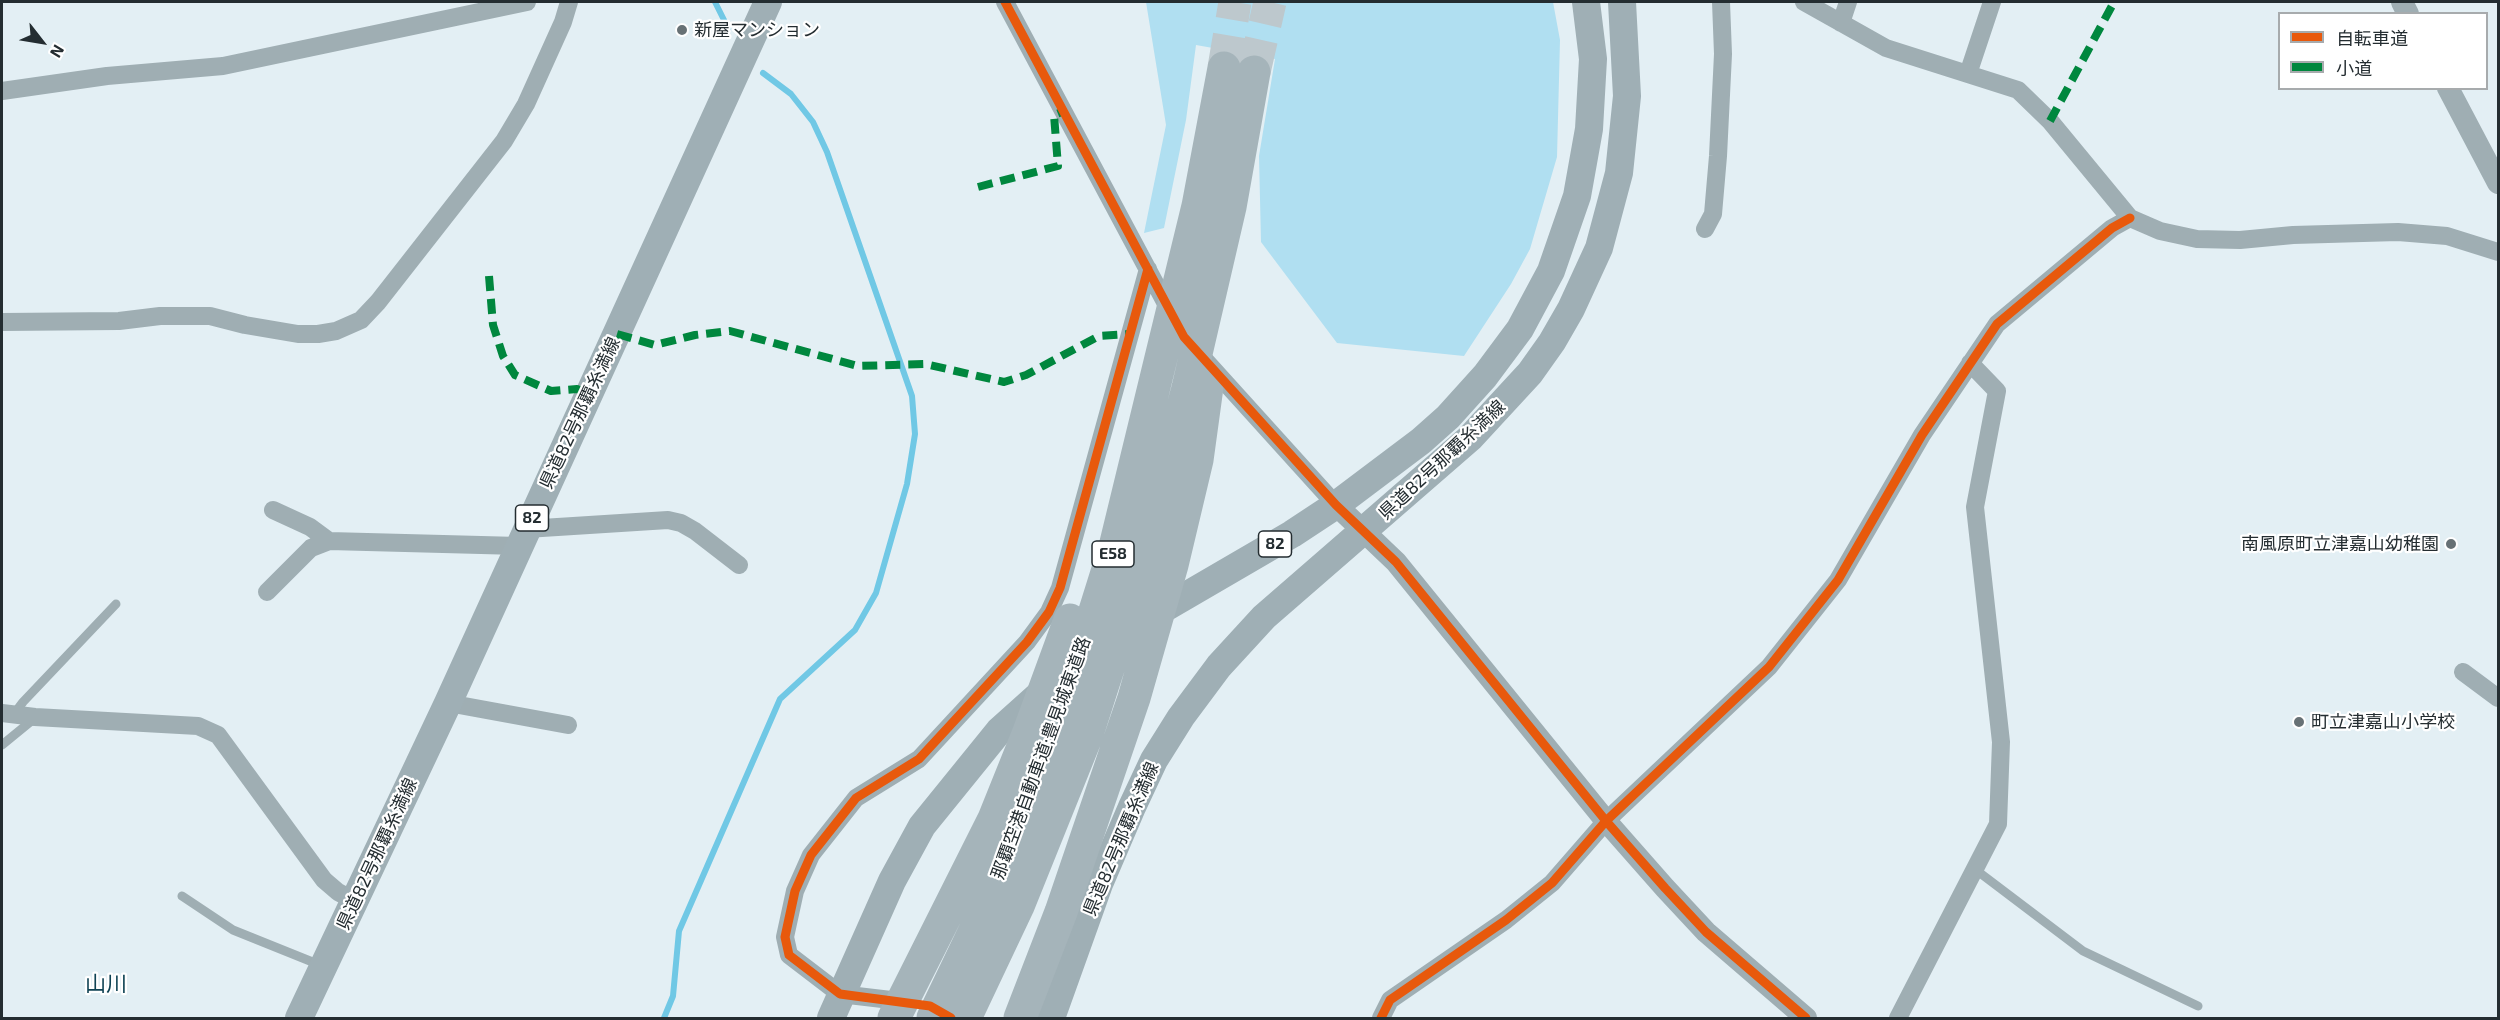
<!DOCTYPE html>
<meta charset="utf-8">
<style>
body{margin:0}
#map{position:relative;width:2500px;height:1020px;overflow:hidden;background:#e3eff4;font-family:"Exo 2","Noto Sans JP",sans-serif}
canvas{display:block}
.frame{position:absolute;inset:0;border:3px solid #242d31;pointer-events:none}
.legend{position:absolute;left:2278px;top:12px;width:210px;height:78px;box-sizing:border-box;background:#fff;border:2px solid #a7abad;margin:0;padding:8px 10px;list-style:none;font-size:18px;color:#242d31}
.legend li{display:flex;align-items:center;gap:12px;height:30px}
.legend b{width:30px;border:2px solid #a7abad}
.north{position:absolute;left:12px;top:12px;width:60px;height:60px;-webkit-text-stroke:4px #fff;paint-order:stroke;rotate:121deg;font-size:16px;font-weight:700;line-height:24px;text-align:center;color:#242d31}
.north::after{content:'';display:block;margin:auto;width:21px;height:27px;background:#242d31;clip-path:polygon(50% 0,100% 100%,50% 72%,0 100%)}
</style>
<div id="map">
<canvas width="2500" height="1020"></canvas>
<div class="frame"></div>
<ul class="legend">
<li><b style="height:8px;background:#e8590c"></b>自転車道</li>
<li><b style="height:8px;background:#00873e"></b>小道</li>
</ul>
<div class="north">N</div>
</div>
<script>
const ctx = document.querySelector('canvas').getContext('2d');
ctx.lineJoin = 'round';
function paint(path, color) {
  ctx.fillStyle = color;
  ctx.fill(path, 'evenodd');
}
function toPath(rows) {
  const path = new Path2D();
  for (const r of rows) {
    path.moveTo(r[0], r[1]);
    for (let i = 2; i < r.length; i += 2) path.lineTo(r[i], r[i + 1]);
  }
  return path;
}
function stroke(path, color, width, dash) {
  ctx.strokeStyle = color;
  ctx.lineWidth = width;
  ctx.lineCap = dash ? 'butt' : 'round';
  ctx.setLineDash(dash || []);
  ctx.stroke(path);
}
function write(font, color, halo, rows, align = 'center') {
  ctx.font = font + ' "Exo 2","Noto Sans JP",sans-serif';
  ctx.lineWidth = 4.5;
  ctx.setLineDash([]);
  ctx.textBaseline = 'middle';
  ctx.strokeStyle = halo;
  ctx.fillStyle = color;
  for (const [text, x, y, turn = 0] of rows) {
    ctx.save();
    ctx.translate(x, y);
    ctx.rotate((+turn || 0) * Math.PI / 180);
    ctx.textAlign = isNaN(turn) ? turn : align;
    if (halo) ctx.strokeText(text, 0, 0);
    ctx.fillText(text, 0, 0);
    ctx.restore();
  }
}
const green = toPath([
 [1146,2,1553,2,1560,40,1557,157,1530,249,1511,284,1464,356,1337,343,1261,242,1259,156,1275,59,1196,45,1186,120,1164,228,1144,233,1166,125]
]);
const stream = toPath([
 [715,2,728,28],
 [664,1018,673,996,679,931,780,699,855,630,876,593,907,484,915,434,912,396,827,152,813,122,791,94,763,73]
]);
const motorwayTunnel = toPath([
 [1224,68,1235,2],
 [1254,72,1270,2]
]);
const service = toPath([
 [14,714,23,702,116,604],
 [2,745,35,718],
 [1976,870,2083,951,2198,1006],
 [182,896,233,930,320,965]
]);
const minor = toPath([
 [1005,2,1171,313],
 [1804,2,1886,48,2018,90,2050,121,2130,218,2160,231,2197,239,2240,240,2293,235,2398,232,2447,236,2498,252],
 [1841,23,1848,2],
 [1968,74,1992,2],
 [2,91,107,76,223,66,527,2],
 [1705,229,1713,214,1718,156,1723,54,1721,2],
 [2,322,119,321,160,316,210,316,245,325,298,334,318,334,336,331,361,320,378,302,504,141,526,104,563,22,569,2],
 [1194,348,1336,505],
 [273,510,310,527,329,541],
 [526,529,668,520,681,523,695,531,739,565],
 [267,592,311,548,329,541,519,546],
 [2463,672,2498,698],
 [448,703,568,725],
 [2,713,35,717,198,726,218,735,324,880,338,892,355,901],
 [908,1002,840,994,789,955,785,937,795,891,811,855,856,798,919,759,1027,642,1049,612,1060,588,1148,269],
 [1381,1018,1390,1000,1506,920,1552,883,1606,821,1769,667,1838,580,1922,435,1997,324,2112,228,2130,218],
 [1898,1018,1998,824,2001,742,1975,507,1997,391,1970,363]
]);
const tertiary = toPath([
 [2402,2,2408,14],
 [2448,88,2498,183],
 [1336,505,1396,562,1606,821,1665,888,1706,932,1806,1018]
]);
const primary = toPath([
 [1146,619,1292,534,1336,505,1421,441,1448,417,1485,376,1520,329,1551,271,1577,196,1589,129,1593,59,1586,2],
 [299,1018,448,703,768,2],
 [831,1018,892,881,922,826,999,731,1047,688],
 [1051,1018,1099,884,1132,807,1154,760,1181,717,1219,666,1264,617,1470,438,1530,373,1552,342,1571,309,1599,248,1619,173,1627,96,1622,2]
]);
const motorwayBridge = toPath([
 [894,1018,994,819,1029,732,1070,620],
 [933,1018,981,918,1069,694,1115,547,1198,206,1224,68],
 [965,1018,1018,906,1086,737,1143,560,1188,388,1230,207,1254,72],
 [1020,1018,1061,912,1134,698,1172,565,1197,460,1207,387]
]);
const quiet = toPath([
 [2050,121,2114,2],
 [978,187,1058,166,1054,115,1064,111],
 [489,276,493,325,503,356,515,375,551,391,577,389,589,394],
 [617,334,655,345,695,335,730,331,858,366,925,364,1004,382,1026,375,1099,336,1130,334]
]);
const cycleway = toPath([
 [1005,2,1184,337,1336,505,1396,562,1606,821,1665,888,1706,932,1806,1018],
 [951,1018,930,1006,840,994,789,955,785,937,795,891,811,855,856,798,919,759,1027,642,1049,612,1060,588,1148,269],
 [1381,1018,1390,1000,1506,920,1552,883,1606,821,1769,667,1838,580,1922,435,1997,324,2112,228,2130,218]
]);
const markers = [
 [682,30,6,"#677175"],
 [2451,544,6,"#677175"],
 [2299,722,6,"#677175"]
];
const shields = [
 [532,518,33],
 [1275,544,33],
 [1113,554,42]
];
const shieldNames = [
 ["82",532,518],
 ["82",1275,544],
 ["E58",1113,554]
];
const poiNames = [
 ["新屋マンション",694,30],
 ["南風原町立津嘉山幼稚園",2439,544,"right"],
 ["町立津嘉山小学校",2311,722]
];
const streetNames = [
 ["県道82号那覇糸満線",580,413,-65],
 ["県道82号那覇糸満線",1442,460,-43],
 ["那覇空港自動車道;豊見城東道路",1041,758,-70],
 ["県道82号那覇糸満線",1121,839,-67],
 ["県道82号那覇糸満線",377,854,-65]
];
const quarterNames = [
 ["山川",106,984]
];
paint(green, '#b0dff1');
stroke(stream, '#70c8e5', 6);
stroke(motorwayTunnel, '#bdc8cd', 33, [33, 16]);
stroke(service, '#9faeb3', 9);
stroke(minor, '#9faeb3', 18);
stroke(tertiary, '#9faeb3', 22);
stroke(primary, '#9fafb5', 28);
stroke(motorwayBridge, '#a5b4ba', 33);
stroke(quiet, '#00873e', 8, [15, 8]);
stroke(cycleway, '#e8590c', 9);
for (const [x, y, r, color] of markers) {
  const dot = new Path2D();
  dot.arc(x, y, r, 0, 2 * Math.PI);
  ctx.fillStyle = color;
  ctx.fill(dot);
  stroke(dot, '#fff', 2);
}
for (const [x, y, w] of shields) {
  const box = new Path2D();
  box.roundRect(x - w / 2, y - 13, w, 26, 4.5);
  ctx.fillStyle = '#fff';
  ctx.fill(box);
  stroke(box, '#242d31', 1.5);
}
write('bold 16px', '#242d31', null, shieldNames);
write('18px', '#242d31', '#fff', poiNames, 'left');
write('18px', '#242d31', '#fff', streetNames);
write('21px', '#0e4253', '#fff', quarterNames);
</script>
